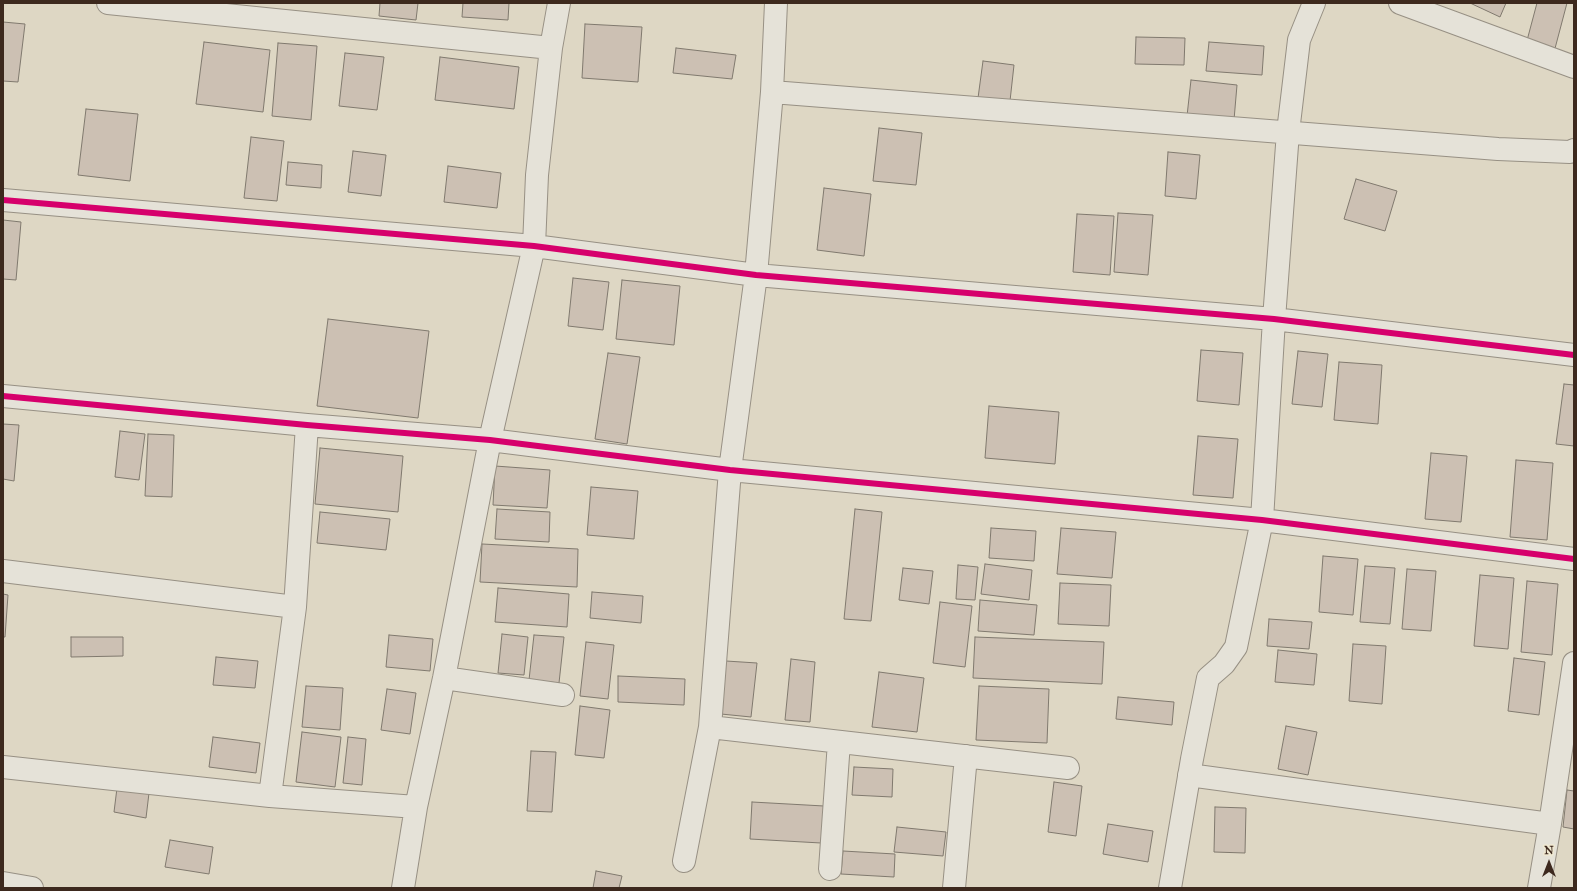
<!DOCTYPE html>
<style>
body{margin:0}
#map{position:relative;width:1577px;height:891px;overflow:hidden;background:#ded7c4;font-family:"IM FELL Great Primer",serif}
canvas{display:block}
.frame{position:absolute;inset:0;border:4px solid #3d291e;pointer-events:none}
.north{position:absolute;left:1529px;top:843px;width:40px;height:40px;-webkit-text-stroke:3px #f0e9d2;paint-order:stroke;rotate:0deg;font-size:11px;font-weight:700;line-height:16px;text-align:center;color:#3d291e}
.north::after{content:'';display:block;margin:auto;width:14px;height:18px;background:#3d291e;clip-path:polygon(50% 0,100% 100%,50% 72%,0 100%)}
</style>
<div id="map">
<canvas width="1577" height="891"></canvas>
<div class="frame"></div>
<div class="north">N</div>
</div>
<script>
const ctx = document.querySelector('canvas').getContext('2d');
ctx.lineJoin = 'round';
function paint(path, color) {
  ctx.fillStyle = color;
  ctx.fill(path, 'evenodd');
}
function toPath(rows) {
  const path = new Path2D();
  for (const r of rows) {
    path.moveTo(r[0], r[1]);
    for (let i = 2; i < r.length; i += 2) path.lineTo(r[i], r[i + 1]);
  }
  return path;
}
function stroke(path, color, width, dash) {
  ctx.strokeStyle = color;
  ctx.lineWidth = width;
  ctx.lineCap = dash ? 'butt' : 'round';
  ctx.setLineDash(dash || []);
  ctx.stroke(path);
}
const building = toPath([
 [380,3,418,3,416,20,379,16,380,3],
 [463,3,509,3,508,20,462,17,463,3],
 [1470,3,1506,3,1500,17,1470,3],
 [1537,3,1567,3,1553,56,1525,48,1537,3],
 [3,22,25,24,18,82,3,81,3,22],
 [585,24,642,27,638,82,582,78,585,24],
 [1136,37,1185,38,1184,65,1135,64,1136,37],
 [204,42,270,50,263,112,196,104,204,42],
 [1209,42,1264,46,1262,75,1206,71,1209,42],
 [278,43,317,46,311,120,272,116,278,43],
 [676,48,736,55,732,79,673,73,676,48],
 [345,53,384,57,377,110,339,106,345,53],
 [440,57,519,67,514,109,435,100,440,57],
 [983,61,1014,65,1010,101,978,98,983,61],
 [1191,80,1237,85,1234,120,1187,116,1191,80],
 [86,109,138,114,130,181,78,175,86,109],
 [879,128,922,133,916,185,873,181,879,128],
 [251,137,284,141,277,201,244,198,251,137],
 [353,151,386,155,381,196,348,192,353,151],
 [1168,152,1200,155,1196,199,1165,196,1168,152],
 [288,162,322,165,321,188,286,185,288,162],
 [448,166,501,173,497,208,444,202,448,166],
 [1356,179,1397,191,1385,231,1344,219,1356,179],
 [824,188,871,194,864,256,817,250,824,188],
 [1118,213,1153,215,1148,275,1114,272,1118,213],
 [1077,214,1114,216,1110,275,1073,272,1077,214],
 [3,220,21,222,16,280,3,279,3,220],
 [573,278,609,282,603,330,568,326,573,278],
 [622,280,680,286,674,345,616,339,622,280],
 [328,319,429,331,418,418,317,406,328,319],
 [1201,350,1243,353,1239,405,1197,401,1201,350],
 [1298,351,1328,354,1322,407,1292,404,1298,351],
 [608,353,640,357,627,444,595,439,608,353],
 [1339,362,1382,365,1378,424,1334,420,1339,362],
 [1564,384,1574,385,1574,446,1556,444,1564,384],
 [989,406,1059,412,1055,464,985,458,989,406],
 [3,424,19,425,14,481,3,479,3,424],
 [120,431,145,434,139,480,115,477,120,431],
 [148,434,174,435,172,497,145,496,148,434],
 [1198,436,1238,439,1233,498,1193,495,1198,436],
 [320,448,403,456,398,512,315,504,320,448],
 [1431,453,1467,456,1461,522,1425,519,1431,453],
 [1516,460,1553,463,1547,540,1510,537,1516,460],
 [495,466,550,470,547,508,493,505,495,466],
 [591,487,638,491,634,539,587,535,591,487],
 [497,509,550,512,549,542,495,539,497,509],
 [855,509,882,512,871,621,844,619,855,509],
 [320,512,390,519,386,550,317,543,320,512],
 [991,528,1036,531,1034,561,989,558,991,528],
 [1061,528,1116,532,1112,578,1057,574,1061,528],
 [482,544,578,549,577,587,480,582,482,544],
 [1323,556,1358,559,1353,615,1319,612,1323,556],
 [985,564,1032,570,1029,600,981,594,985,564],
 [958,565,978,567,975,600,956,599,958,565],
 [1365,566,1395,568,1390,624,1360,622,1365,566],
 [903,568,933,571,929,604,899,600,903,568],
 [1407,569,1436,571,1431,631,1402,629,1407,569],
 [1480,575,1514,578,1508,649,1474,646,1480,575],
 [1527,581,1558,584,1552,655,1521,652,1527,581],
 [1060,583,1111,585,1109,626,1058,624,1060,583],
 [498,588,569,594,567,627,495,622,498,588],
 [592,592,643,596,641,623,590,618,592,592],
 [3,594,8,595,5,637,3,637,3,594],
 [980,600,1037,605,1034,635,978,631,980,600],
 [940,602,972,606,965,667,933,663,940,602],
 [1269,619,1312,622,1309,649,1267,646,1269,619],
 [502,634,528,637,524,675,498,673,502,634],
 [389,635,433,639,430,671,386,667,389,635],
 [534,635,564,637,559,683,529,680,534,635],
 [71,637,123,637,123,656,71,657,71,637],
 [975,637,1104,642,1102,684,973,678,975,637],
 [586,642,614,645,608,699,580,696,586,642],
 [1353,644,1386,646,1382,704,1349,701,1353,644],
 [1278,650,1317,654,1314,685,1275,682,1278,650],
 [216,657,258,661,255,688,213,685,216,657],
 [1514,658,1545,662,1539,715,1508,711,1514,658],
 [791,659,815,662,810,722,785,720,791,659],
 [726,661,757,663,751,717,721,714,726,661],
 [879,672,924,678,917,732,872,727,879,672],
 [618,676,685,679,684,705,618,702,618,676],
 [306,686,343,688,340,730,302,727,306,686],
 [979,686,1049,689,1047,743,976,740,979,686],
 [387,689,416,693,410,734,381,730,387,689],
 [1118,697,1174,702,1172,725,1116,719,1118,697],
 [580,706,610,710,604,758,575,755,580,706],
 [1286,726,1317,732,1308,775,1278,769,1286,726],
 [302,732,341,737,335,787,296,782,302,732],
 [213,737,260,743,256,773,209,767,213,737],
 [348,737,366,739,362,785,343,783,348,737],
 [531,751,556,752,552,812,527,811,531,751],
 [854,767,893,769,892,797,852,795,854,767],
 [1054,782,1082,786,1076,836,1048,832,1054,782],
 [117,788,149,793,146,818,114,812,117,788],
 [1567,790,1574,791,1574,829,1563,827,1567,790],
 [752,802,824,806,821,843,750,839,752,802],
 [1215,807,1246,808,1245,853,1214,852,1215,807],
 [1108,824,1153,831,1148,862,1103,854,1108,824],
 [897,827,946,832,943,856,894,852,897,827],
 [170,840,213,847,209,874,165,867,170,840],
 [843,851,895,854,894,877,841,874,843,851],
 [596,871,622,876,619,888,593,888,596,871]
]);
const street = toPath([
 [108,3,551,48,537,175,534,246,490,440,444,678,416,807,403,888],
 [1400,3,1574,67],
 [551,48,559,3],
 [772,92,1498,149,1570,152,1574,150],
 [3,200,534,246,756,275,1274,319,1574,355],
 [3,396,307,425,490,440,730,470,1262,520,1574,559],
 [3,571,295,607,307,425],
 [444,678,563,695],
 [710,727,1068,768],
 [3,767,270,796,416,807],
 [1189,775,1550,824],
 [270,796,295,607],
 [684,861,710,727,730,470,756,275,772,92,776,3],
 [830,869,839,742],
 [3,883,32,888],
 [954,888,966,756],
 [1170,888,1192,759,1208,678,1224,664,1236,647,1262,520,1274,319,1288,132,1299,40,1314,3],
 [1539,888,1550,824,1574,663]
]);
const cycleway = toPath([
 [3,200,534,246,756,275,1274,319,1574,355],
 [3,396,307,425,490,440,730,470,1262,520,1574,559]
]);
paint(building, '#ccc0b3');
stroke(building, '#80796e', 1);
stroke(street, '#979084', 24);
stroke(street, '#e5e2d8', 22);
stroke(cycleway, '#d6006c', 6);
</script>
